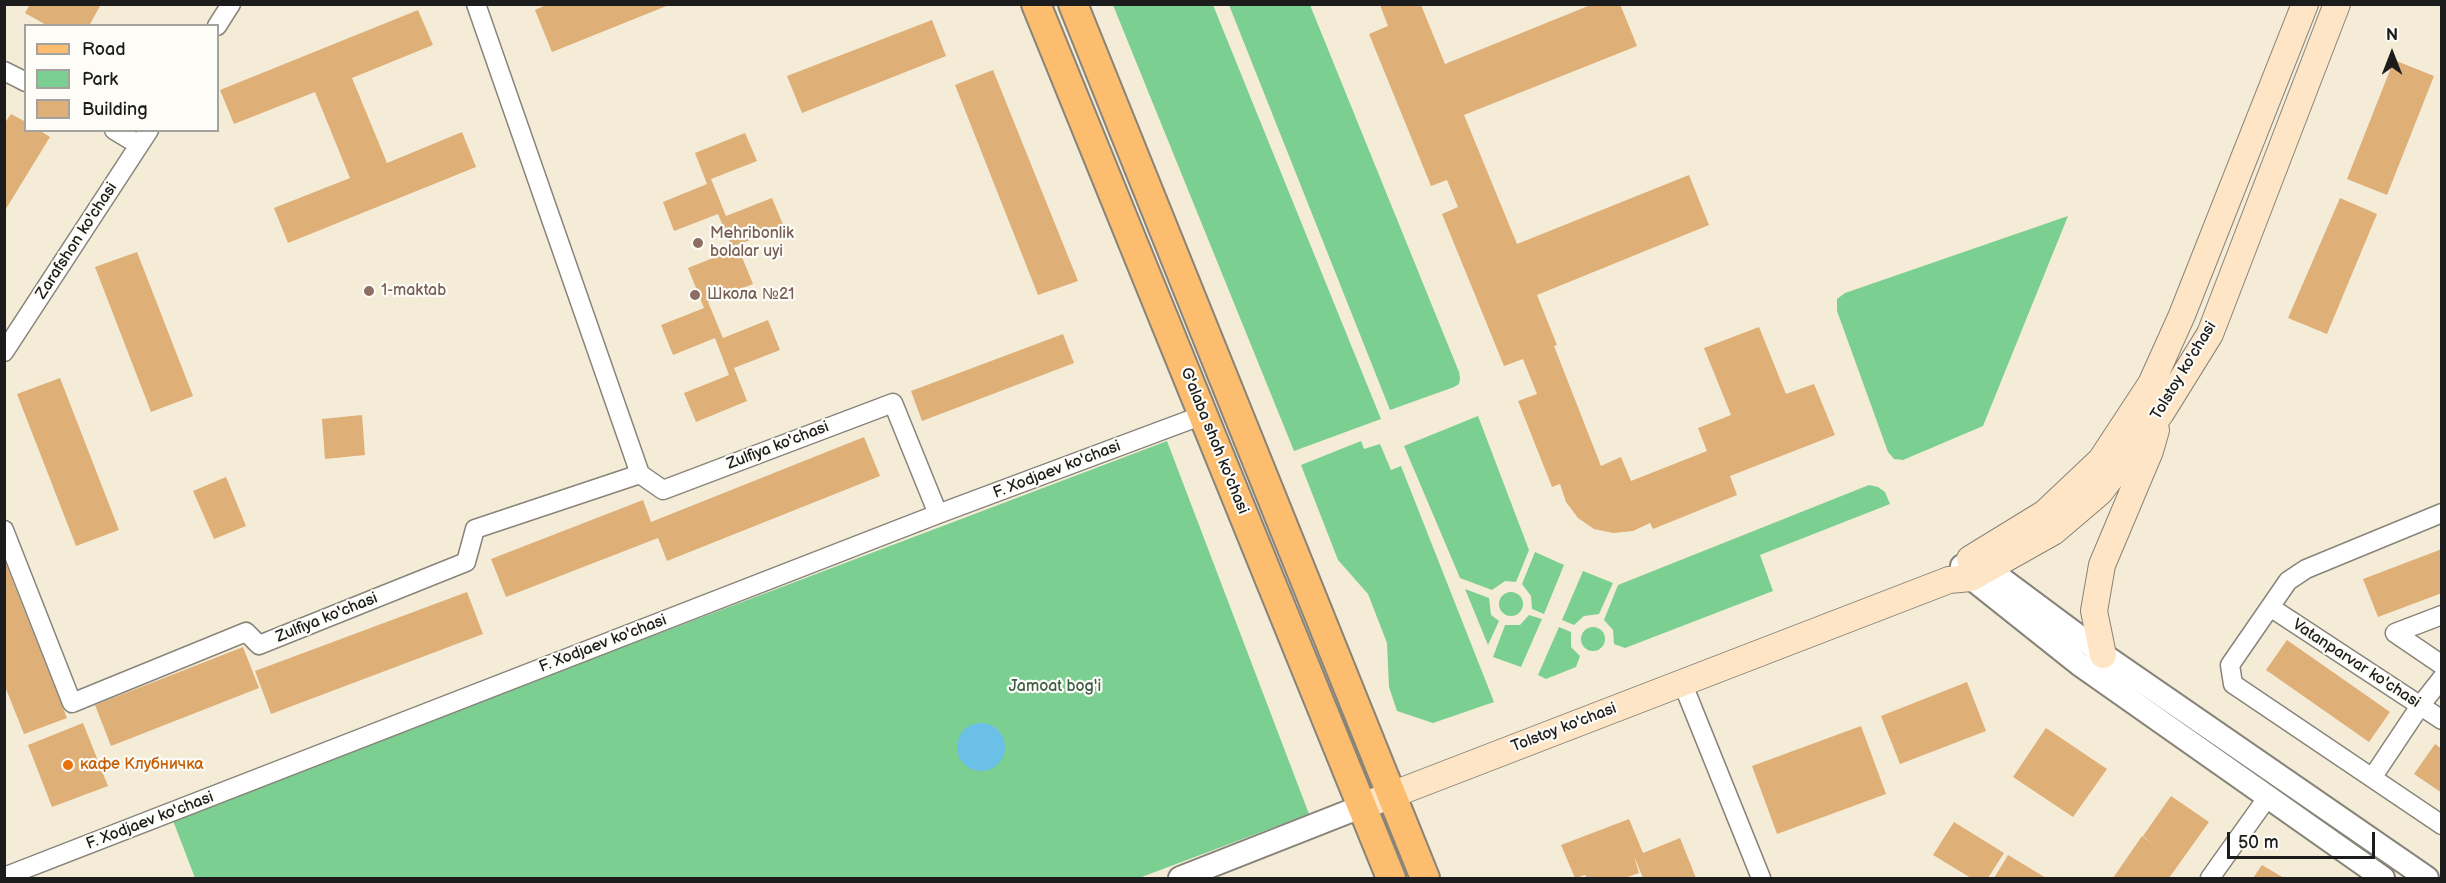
<!DOCTYPE html>
<meta charset="utf-8">
<style>
body{margin:0}
#map{position:relative;width:2446px;height:883px;overflow:hidden;background:#f5ecd8;font-family:"Balsamiq Sans",sans-serif}
canvas{display:block}
.frame{position:absolute;inset:0;border:6px solid #1c1c1c;pointer-events:none}
.legend{position:absolute;left:24px;top:24px;width:195px;height:108px;box-sizing:border-box;background:#fdfcf7;border:2px solid #a3a29f;margin:0;padding:8px 10px;list-style:none;font-size:18px;color:#1c1c1c}
.legend li{display:flex;align-items:center;gap:12px;height:30px}
.legend b{width:30px;border:2px solid #a3a29f}
.north{position:absolute;left:2362px;top:24px;width:60px;height:60px;-webkit-text-stroke:4px #fdfcf7;paint-order:stroke;rotate:0deg;font-size:16px;font-weight:700;line-height:24px;text-align:center;color:#1c1c1c}
.north::after{content:'';display:block;margin:auto;width:21px;height:27px;background:#1c1c1c;clip-path:polygon(50% 0,100% 100%,50% 72%,0 100%)}
.scale{position:absolute;left:2227px;top:832px;width:148px;height:27px;box-sizing:border-box;border:3px solid #1c1c1c;border-top:0;padding-left:8px;font-size:18px;line-height:21px;white-space:nowrap;color:#1c1c1c;-webkit-text-stroke:4px #fdfcf7;paint-order:stroke}
</style>
<div id="map">
<canvas width="2446" height="883"></canvas>
<div class="frame"></div>
<ul class="legend">
<li><b style="height:8px;background:#fcbd6e"></b>Road</li>
<li><b style="height:16px;background:#7bcf91"></b>Park</li>
<li><b style="height:16px;background:#deaf77"></b>Building</li>
</ul>
<div class="north">N</div>
<div class="scale">50 m</div>
</div>
<script>
const ctx = document.querySelector('canvas').getContext('2d');
ctx.lineJoin = 'round';
function paint(path, color) {
  ctx.fillStyle = color;
  ctx.fill(path, 'evenodd');
}
function toPath(rows) {
  const path = new Path2D();
  for (const r of rows) {
    if (r.length === 3) {
      path.moveTo(r[0] + r[2], r[1]);
      path.arc(r[0], r[1], r[2], 0, 2 * Math.PI);
      continue;
    }
    path.moveTo(r[0], r[1]);
    for (let i = 2; i < r.length; i += 2) path.lineTo(r[i], r[i + 1]);
  }
  return path;
}
function stroke(path, color, width, dash) {
  ctx.strokeStyle = color;
  ctx.lineWidth = width;
  ctx.lineCap = dash ? 'butt' : 'round';
  ctx.setLineDash(dash || []);
  ctx.stroke(path);
}
function write(font, color, halo, rows, align = 'center') {
  ctx.font = font + ' "Balsamiq Sans",sans-serif';
  ctx.lineWidth = 4.5;
  ctx.setLineDash([]);
  ctx.textBaseline = 'middle';
  ctx.strokeStyle = halo;
  ctx.fillStyle = color;
  for (const [text, x, y, turn = 0] of rows) {
    ctx.save();
    ctx.translate(x, y);
    ctx.rotate((+turn || 0) * Math.PI / 180);
    ctx.textAlign = isNaN(turn) ? turn : align;
    if (halo) ctx.strokeText(text, 0, 0);
    ctx.fillText(text, 0, 0);
    ctx.restore();
  }
}
const green = toPath([
 [1113,5,1213,5,1381,419,1294,451],
 [1229,5,1310,5,1459,372,1460,378,1459,384,1454,387,1390,410],
 [2068,216,1983,426,1903,460,1894,459,1888,452,1837,311,1837,299,1845,293],
 [1478,416,1529,550,1516,582,1505,581,1492,590,1460,578,1404,446],
 [1167,441,1309,814,1139,878,195,878,172,818],
 [1361,441,1364,449,1380,444,1391,470,1401,466,1494,702,1433,723,1397,711,1389,687,1387,643,1368,594,1338,560,1301,465],
 [1869,485,1878,487,1885,492,1890,504,1760,555,1773,591,1625,648,1614,644,1613,630,1604,620,1618,585],
 [1535,552,1564,565,1544,614,1532,609,1531,596,1522,584],
 [1583,571,1613,583,1599,614,1584,616,1574,625,1562,620],
 [1465,589,1489,598,1491,615,1499,621,1488,645],
 [1511,604,12],
 [1529,615,1542,619,1521,667,1493,657,1505,625,1520,625],
 [1593,639,12],
 [1559,627,1571,632,1571,647,1580,656,1576,667,1546,679,1538,675]
]);
const water = toPath([
 [981,747,24]
]);
const building = toPath([
 [30,4,101,4,89,26,48,26,25,13],
 [548,4,669,4,669,5,552,52,535,10],
 [1593,4,1620,4,1637,46,1464,115,1517,244,1689,175,1709,225,1537,295,1557,345,1554,346,1601,466,1621,457,1631,481,1707,451,1698,428,1731,415,1704,348,1759,327,1786,394,1814,384,1835,435,1730,476,1737,495,1653,529,1650,523,1633,531,1613,533,1594,529,1578,518,1566,502,1560,484,1552,487,1518,401,1537,394,1523,359,1504,366,1442,214,1458,207,1447,180,1431,186,1369,34,1388,26,1380,5,1421,5,1445,64],
 [418,10,433,45,352,78,387,163,462,132,476,167,288,243,274,208,350,178,315,92,234,124,220,90],
 [932,20,946,56,802,113,787,76],
 [2394,60,2434,76,2387,195,2347,179],
 [993,70,1078,281,1038,295,955,85],
 [11,114,26,122,26,130,39,130,50,137,4,212,4,124],
 [745,133,757,161,711,179,726,216,772,198,784,227,737,245,753,284,708,302,723,338,768,320,780,350,734,368,747,401,696,422,684,393,729,375,715,338,673,355,661,325,704,308,688,268,733,250,718,214,674,231,663,202,707,184,695,153],
 [2340,198,2377,214,2327,334,2288,318],
 [137,252,193,396,151,412,95,267],
 [1063,334,1074,363,922,421,911,391],
 [60,378,119,530,76,546,17,394],
 [362,415,365,455,325,459,322,419],
 [864,437,880,476,667,561,658,538,506,597,491,559,643,500,651,522],
 [226,477,246,526,214,539,193,491],
 [2442,549,2442,593,2378,617,2363,579],
 [4,559,67,718,24,734,4,684],
 [467,592,483,634,271,714,255,671],
 [2287,640,2390,712,2369,742,2266,670],
 [243,647,259,688,111,746,95,705],
 [1967,682,1986,731,1900,764,1881,716],
 [83,723,108,786,52,807,28,745],
 [1861,726,1886,794,1777,834,1752,766],
 [2046,728,2107,769,2073,817,2013,777],
 [2435,744,2442,749,2442,793,2414,774],
 [2171,796,2209,822,2169,878,2113,878,2142,836,2154,845,2143,836],
 [1629,819,1643,853,1680,838,1696,878,1643,878,1634,856,1639,873,1625,878,1587,878,1585,875,1575,878,1561,845],
 [1954,822,2004,853,1988,878,1971,878,1933,855],
 [2008,855,2046,878,1994,878],
 [2262,865,2284,878,2253,878]
]);
const minor = toPath([
 [476,4,640,474,663,490,893,403,938,514],
 [217,26,231,4],
 [4,71,26,82],
 [114,130,139,145],
 [4,352,149,130],
 [2442,513,2306,569,2288,581,2230,665,2233,684,2442,825],
 [4,530,72,703,246,632,259,645,466,562,475,529,640,474],
 [2270,607,2442,720],
 [2442,615,2395,633,2442,665],
 [1682,682,1761,878],
 [2372,778,2420,706,2442,678],
 [4,877,938,514,1203,415],
 [2210,878,2267,798]
]);
const tertiary = toPath([
 [1979,555,1987,568,2108,658,2427,878],
 [1962,566,1971,578,2079,664,2383,878],
 [1180,878,1363,806]
]);
const secondary = toPath([
 [1970,559,2045,513,2101,460,2151,384,2182,315,2305,4],
 [2103,655,2094,611,2102,565,2150,451,2156,430],
 [1363,806,1949,580,1971,578,2053,532,2100,492,2161,413,2210,334,2337,4]
]);
const primary = toPath([
 [1036,4,1391,878],
 [1073,4,1425,878]
]);
const markers = [
 [698,243,6,"#8d6e63"],
 [369,291,6,"#8d6e63"],
 [695,295,6,"#8d6e63"],
 [68,765,6,"#e8710a"]
];
const educationNames = [
 ["Mehribonlik",710,234],
 ["bolalar uyi",710,252],
 ["1-maktab",381,291],
 ["Школа №21",707,295]
];
const streetNames = [
 ["Zarafshon ko'chasi",77,241,-57],
 ["Tolstoy ko'chasi",2184,371,-59],
 ["G'alaba shoh ko'chasi",1214,441,68],
 ["Zulfiya ko'chasi",778,446,-21],
 ["F. Xodjaev ko'chasi",1057,470,-21],
 ["Zulfiya ko'chasi",327,618,-22],
 ["F. Xodjaev ko'chasi",603,644,-21],
 ["Vatanparvar ko'chasi",2356,664,33],
 ["Tolstoy ko'chasi",1564,728,-21],
 ["F. Xodjaev ko'chasi",150,821,-21]
];
const parkNames = [
 ["Jamoat bog'i",1055,687]
];
const foodNames = [
 ["кафе Клубничка",80,765]
];
paint(green, '#7bcf91');
paint(water, '#6bc0e8');
paint(building, '#deaf77');
stroke(minor, '#88847a', 21);
stroke(tertiary, '#88847a', 26);
stroke(secondary, '#88847a', 28);
stroke(primary, '#88847a', 32);
stroke(minor, '#fff', 18);
stroke(tertiary, '#fff', 22);
stroke(secondary, '#fee5c5', 26);
stroke(primary, '#fcbd6e', 28);
for (const [x, y, r, color] of markers) {
  const dot = new Path2D();
  dot.arc(x, y, r, 0, 2 * Math.PI);
  ctx.fillStyle = color;
  ctx.fill(dot);
  stroke(dot, '#fdfcf7', 2);
}
write('16px', '#785e54', '#fdfcf7', educationNames, 'left');
write('16px', '#1c1c1c', '#fdfcf7', streetNames);
write('16px', '#3d5b45', '#fdfcf7', parkNames);
write('16px', '#c56008', '#fdfcf7', foodNames, 'left');
</script>
